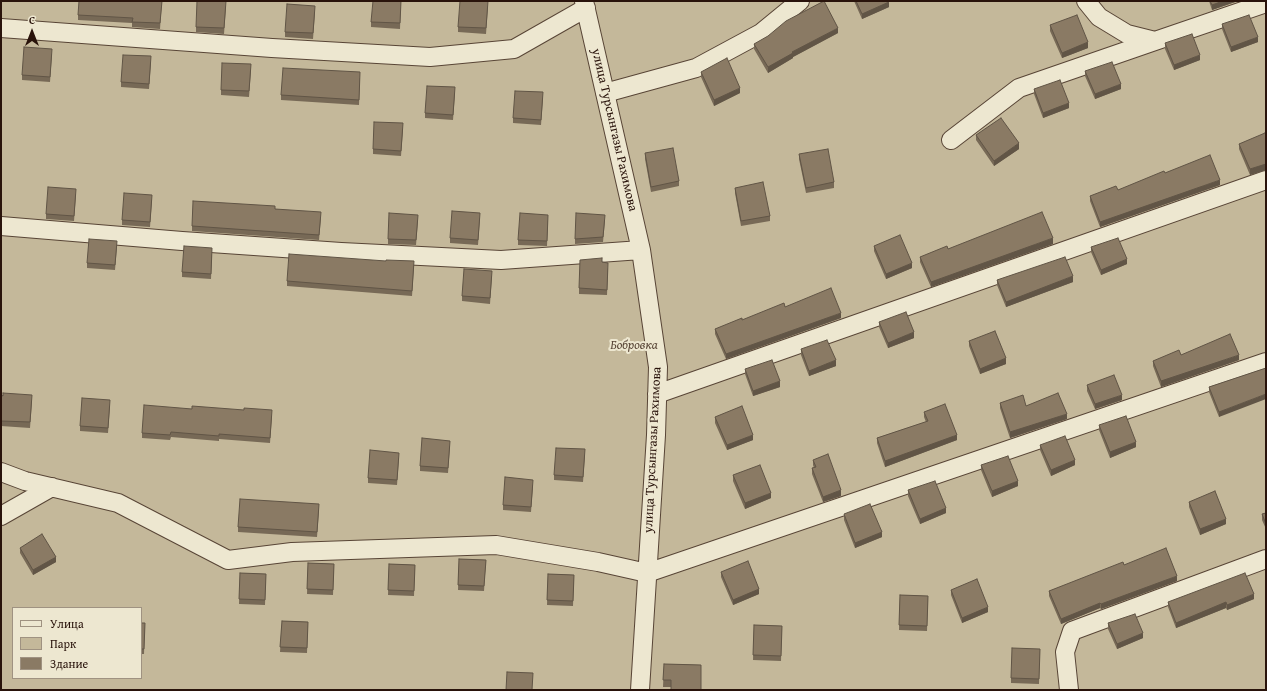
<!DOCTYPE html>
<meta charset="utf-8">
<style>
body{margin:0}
#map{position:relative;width:1267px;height:691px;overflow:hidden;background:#e4dab7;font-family:"Gentium Book Plus",serif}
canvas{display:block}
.frame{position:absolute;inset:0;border:2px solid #29130b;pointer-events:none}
.legend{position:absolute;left:12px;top:607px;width:130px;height:72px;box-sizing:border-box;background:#ede7d0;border:1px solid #9f9281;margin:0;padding:5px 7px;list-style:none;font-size:12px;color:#29130b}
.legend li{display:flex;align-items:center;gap:8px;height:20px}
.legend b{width:20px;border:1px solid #9f9281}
.north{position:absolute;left:12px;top:12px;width:40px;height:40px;-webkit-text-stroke:3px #ede7d0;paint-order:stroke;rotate:0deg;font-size:11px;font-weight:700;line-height:16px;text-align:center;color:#29130b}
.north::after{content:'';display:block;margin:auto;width:14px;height:18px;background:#29130b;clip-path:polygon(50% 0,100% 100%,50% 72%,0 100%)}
</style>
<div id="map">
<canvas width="1267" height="691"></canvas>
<div class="frame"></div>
<ul class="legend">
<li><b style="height:5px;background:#ede7d0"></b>Улица</li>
<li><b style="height:11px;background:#c4b89a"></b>Парк</li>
<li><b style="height:11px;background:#8a7a64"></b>Здание</li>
</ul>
<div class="north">С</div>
</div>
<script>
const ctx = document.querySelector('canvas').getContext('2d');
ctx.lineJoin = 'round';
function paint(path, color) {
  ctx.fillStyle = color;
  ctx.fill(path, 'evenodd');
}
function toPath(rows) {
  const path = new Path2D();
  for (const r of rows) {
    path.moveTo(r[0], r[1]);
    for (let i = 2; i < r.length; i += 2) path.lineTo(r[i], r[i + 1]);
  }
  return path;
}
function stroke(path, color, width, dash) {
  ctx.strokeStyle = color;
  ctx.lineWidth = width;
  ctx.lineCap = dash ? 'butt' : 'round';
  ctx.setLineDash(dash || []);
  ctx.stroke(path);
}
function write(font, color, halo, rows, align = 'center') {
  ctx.font = font + ' "Gentium Book Plus",serif';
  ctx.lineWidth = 4;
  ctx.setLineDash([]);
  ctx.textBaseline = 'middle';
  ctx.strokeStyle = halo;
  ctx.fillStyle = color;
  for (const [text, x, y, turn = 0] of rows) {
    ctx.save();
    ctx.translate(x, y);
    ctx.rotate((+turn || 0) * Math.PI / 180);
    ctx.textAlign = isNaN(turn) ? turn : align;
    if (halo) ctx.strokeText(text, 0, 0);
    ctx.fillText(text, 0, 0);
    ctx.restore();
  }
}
const green = toPath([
 [1,1,1266,1,1266,690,1,690],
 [13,608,141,608,141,678,13,678]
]);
const minor = toPath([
 [584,1,641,250,658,367,656,435,640,690],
 [1086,1,1099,17,1127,34,1155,41,1266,3],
 [1,28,272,48,430,57,514,49,586,8],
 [605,93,696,68,761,33,800,1],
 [951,140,1019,88,1155,41],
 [1,226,182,241,341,252,501,260,641,250],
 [657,394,1266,180],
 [1,472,25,481,118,503,228,560,292,552,496,545,598,562,647,573,1266,362],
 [1,516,52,487],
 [1069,690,1065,652,1072,631,1266,559]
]);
const wall = toPath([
 [162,1,160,29,132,27,132,23,78,20,78,15],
 [401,1,400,29,371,27,371,22],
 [854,1,888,1,889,7,862,19],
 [1209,1,1238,1,1212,10],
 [226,6,224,34,196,32,196,27],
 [488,6,486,34,458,32,458,27],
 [315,12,313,39,285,37,285,32],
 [1222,24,1258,42,1231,52,1222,29],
 [1050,25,1088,48,1062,58,1050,31],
 [838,33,793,57,793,58,768,73,754,49,754,44],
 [1165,43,1200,60,1174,70,1165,49],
 [52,54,50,82,22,80,22,75],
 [151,62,149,89,121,87,121,82],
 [251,70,249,97,221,95,221,90],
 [1085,71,1121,89,1095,99,1085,76],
 [701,72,740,93,714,106,701,77],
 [360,78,359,105,281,100,281,95],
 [1034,89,1069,108,1043,118,1034,94],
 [455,93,453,120,425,118,425,113],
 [543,98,541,125,513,123,513,118],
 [403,129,401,156,373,154,373,149],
 [1266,134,1266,170,1250,175,1239,149,1239,144],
 [976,135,1019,149,994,166,976,140],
 [645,153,679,181,679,186,651,192,645,159],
 [799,154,834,182,834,188,806,193,799,159],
 [1220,185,1100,227,1090,201,1090,196,1118,190],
 [735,188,770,216,770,221,741,226,735,193],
 [76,194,74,221,46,219,46,214],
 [152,200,150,227,122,225,122,220],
 [275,209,321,217,319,240,192,231,192,226],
 [480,218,478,245,450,243,450,238],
 [418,220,416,245,388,244,388,239],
 [548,220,547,246,518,245,518,240],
 [605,220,603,242,575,244,575,239],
 [1053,244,931,287,920,262,920,257,948,249],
 [117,246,115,270,87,268,87,263],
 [874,246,912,268,886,279,874,251],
 [1091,247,1127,264,1101,275,1091,252],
 [212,254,211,279,182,277,182,272],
 [386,261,414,266,412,296,287,286,287,281],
 [608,268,607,295,579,294,579,288],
 [492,276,490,304,462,301,462,296],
 [997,280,1073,282,1006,307,997,285],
 [785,307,841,318,726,359,715,334,715,329],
 [879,322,914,338,888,348,879,327],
 [969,341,1006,364,980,374,969,346],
 [801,349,836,366,809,376,801,355],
 [1239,360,1161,387,1153,366,1153,361],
 [1266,368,1219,417,1209,392,1209,387],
 [745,369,780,387,753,396,745,374],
 [1087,385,1122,400,1095,409,1087,391],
 [1,395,32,401,30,428,1,426],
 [1000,403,1026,406,1067,419,1010,438,1000,408],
 [110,406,108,433,80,431,80,426],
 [924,412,957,440,885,467,877,443,877,438,926,422,924,417],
 [272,416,270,443,219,439,219,441,171,437,170,440,142,438,142,433],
 [715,417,753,440,727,450,715,423],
 [1099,425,1136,447,1110,458,1099,430],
 [1040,445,1075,465,1051,476,1040,450],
 [450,446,448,473,420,471,420,466],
 [585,455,583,482,554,480,554,475],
 [399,458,397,485,368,483,368,478],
 [813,460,841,496,823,502,812,474,812,468,814,468,813,465],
 [981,465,1018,486,992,497,981,470],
 [733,475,771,498,745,509,733,481],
 [533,485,531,512,503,510,503,505],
 [908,490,946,513,920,524,908,496],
 [1189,502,1226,524,1200,535,1189,507],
 [319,510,317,537,238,532,238,527],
 [1266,513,1266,529,1262,520,1262,514],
 [844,514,882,537,855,548,844,520],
 [20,548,56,562,33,575,20,553],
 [459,559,486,560,484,591,458,590],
 [308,563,334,564,333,595,307,594],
 [389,564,415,565,414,596,388,595],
 [1124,565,1177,581,1101,609,1100,608,1061,624,1049,596,1049,591],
 [721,572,759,594,733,605,721,577],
 [240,573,266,574,265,605,239,604],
 [548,574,574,575,573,606,547,605],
 [951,590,988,612,962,623,951,595],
 [900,595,928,596,927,631,899,630],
 [1254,599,1227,610,1226,608,1176,628,1168,607,1168,602],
 [282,621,308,622,307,653,280,652],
 [141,623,145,623,144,654,141,654],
 [1108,623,1143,638,1117,649,1108,629],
 [754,625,782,626,781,661,753,660],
 [1040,649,1039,684,1011,683,1011,678],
 [664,664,701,665,671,687,663,687]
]);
const shadedWall = toPath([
 [1223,1,1238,1,1212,10,1212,5],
 [889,2,889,7,862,19,862,14],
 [838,28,838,33,793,57,793,58,768,73,768,67,792,52],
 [1258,37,1258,42,1231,52,1231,47],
 [1088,42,1088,48,1062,58,1062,53],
 [1200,55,1200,60,1174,70,1174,65],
 [1121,84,1121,89,1095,99,1095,94],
 [740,88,740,93,714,106,714,100],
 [1069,103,1069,108,1043,118,1043,113],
 [1019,143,1019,149,994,166,994,161],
 [1266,164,1266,170,1250,175,1250,169],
 [1220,180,1220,185,1100,227,1100,222],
 [1053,238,1053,244,931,287,931,282],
 [1127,259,1127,264,1101,275,1101,270],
 [912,263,912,268,886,279,886,274],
 [1073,276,1073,282,1006,307,1006,302],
 [841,313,841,318,726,359,726,354],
 [914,332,914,338,888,348,888,343],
 [1239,355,1239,360,1161,387,1161,381],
 [1006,358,1006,364,980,374,980,369],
 [836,360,836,366,809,376,809,371],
 [780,381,780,387,753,396,753,391],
 [1266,394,1266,399,1219,417,1219,412],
 [1122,395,1122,400,1095,409,1095,404],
 [1067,414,1067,419,1010,438,1010,432],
 [753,435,753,440,727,450,727,445],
 [957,435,957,440,885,467,885,461],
 [1136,442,1136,447,1110,458,1110,452],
 [1075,460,1075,465,1051,476,1051,470],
 [1018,481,1018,486,992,497,992,491],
 [841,490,841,496,823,502,823,497],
 [771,493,771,498,745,509,745,503],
 [946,508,946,513,920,524,920,519],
 [1226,519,1226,524,1200,535,1200,529],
 [882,532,882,537,855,548,855,543],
 [56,557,56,562,33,575,33,570],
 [1177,576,1177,581,1101,609,1101,604],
 [759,589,759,594,733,605,733,600],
 [1254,594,1254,599,1227,610,1227,605],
 [1226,602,1226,608,1176,628,1176,623],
 [1100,603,1100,608,1061,624,1061,619],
 [988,607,988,612,962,623,962,618],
 [1143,633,1143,638,1117,649,1117,644]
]);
const building = toPath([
 [79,1,162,1,160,23,132,22,133,18,78,15,79,1],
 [197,1,226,1,224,28,196,27,197,1],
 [373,1,401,1,400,23,371,22,373,1],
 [460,1,488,1,486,28,458,27,460,1],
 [824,1,838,28,792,52,793,53,768,67,754,44,768,36,786,21,824,1],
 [856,1,888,1,889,2,862,14,856,1],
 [1210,1,1223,1,1212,5,1210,1],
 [287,4,315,6,313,33,285,32,287,4],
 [1077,15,1088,42,1062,53,1050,25,1077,15],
 [1249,15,1258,37,1231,47,1222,24,1249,15],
 [1192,34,1200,55,1174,65,1165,43,1192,34],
 [24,47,52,49,50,77,22,75,24,47],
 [123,55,151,56,149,84,121,82,123,55],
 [727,58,740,88,714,100,701,72,727,58],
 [1112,62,1121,84,1095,94,1085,71,1112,62],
 [222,63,251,64,249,91,221,90,222,63],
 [283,68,360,72,359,100,281,95,283,68],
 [1060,80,1069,103,1043,113,1034,89,1060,80],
 [427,86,455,87,453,115,425,113,427,86],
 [515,91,543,92,541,120,513,118,515,91],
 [1001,118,1019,143,994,161,976,135,1001,118],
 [374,122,403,123,401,151,373,149,374,122],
 [1265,133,1266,134,1266,164,1250,169,1239,144,1265,133],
 [673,148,679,181,651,187,645,153,673,148],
 [828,149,834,182,806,188,799,154,828,149],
 [1210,155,1220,180,1100,222,1090,196,1116,186,1118,190,1164,171,1165,173,1210,155],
 [763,182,770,216,741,221,735,188,763,182],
 [48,187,76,189,74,216,46,214,48,187],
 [124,193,152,195,150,222,122,220,124,193],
 [193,201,275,206,275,209,321,212,319,235,192,226,193,201],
 [452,211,480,213,478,240,450,238,452,211],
 [1042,212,1053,238,931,282,920,257,947,246,948,249,1042,212],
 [389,213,418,215,416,240,388,239,389,213],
 [520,213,548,215,547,241,518,240,520,213],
 [576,213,605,215,603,237,575,239,576,213],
 [900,235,912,263,886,274,874,246,900,235],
 [1118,238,1127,259,1101,270,1091,247,1118,238],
 [89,239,117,241,115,265,87,263,89,239],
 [184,246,212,248,211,274,182,272,184,246],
 [289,254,386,261,386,260,414,261,412,291,287,281,289,254],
 [1065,257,1073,276,1006,302,997,280,1065,257],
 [602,258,602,262,608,263,607,290,579,288,580,260,602,258],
 [464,269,492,271,490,298,462,296,464,269],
 [831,288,841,313,726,354,715,329,742,318,742,320,784,303,785,307,831,288],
 [906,312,914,332,888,343,879,322,906,312],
 [995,331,1006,358,980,369,969,341,995,331],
 [1230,334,1239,355,1161,381,1153,361,1179,350,1181,355,1230,334],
 [827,340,836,360,809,371,801,349,827,340],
 [772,360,780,381,753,391,745,369,772,360],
 [1266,368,1266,394,1219,412,1209,387,1266,368],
 [1114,375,1122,395,1095,404,1087,385,1114,375],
 [3,393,32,395,30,422,1,421,1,395,3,396,3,393],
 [1058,393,1067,414,1010,432,1000,403,1023,395,1026,406,1058,393],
 [82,398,110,400,108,428,80,426,82,398],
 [945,404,957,435,885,461,877,438,928,421,924,412,945,404],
 [144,405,192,409,192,406,244,410,244,408,272,410,270,438,219,434,219,436,171,432,170,435,142,433,144,405],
 [742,406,753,435,727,445,715,417,742,406],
 [1126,416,1136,442,1110,452,1099,425,1126,416],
 [1065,436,1075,460,1051,470,1040,445,1065,436],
 [422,438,450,441,448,468,420,466,422,438],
 [556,448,585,449,583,477,554,475,556,448],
 [370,450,399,453,397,480,368,478,370,450],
 [828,454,841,490,823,497,812,468,816,467,813,460,828,454],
 [1008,456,1018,481,992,491,981,465,1008,456],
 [760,465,771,493,745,503,733,475,760,465],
 [505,477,533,480,531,507,503,505,505,477],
 [935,481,946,508,920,519,908,490,935,481],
 [1215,491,1226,519,1200,529,1189,502,1215,491],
 [240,499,319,504,317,532,238,527,240,499],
 [870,504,882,532,855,543,844,514,870,504],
 [1266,513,1266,524,1262,514,1266,513],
 [42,534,56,557,33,570,20,548,42,534],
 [1166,548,1177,576,1101,604,1100,603,1061,619,1049,591,1123,562,1124,565,1166,548],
 [459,559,486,560,484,586,458,585,459,559],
 [748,561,759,589,733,600,721,572,748,561],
 [308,563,334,564,333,590,307,589,308,563],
 [389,564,415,565,414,591,388,590,389,564],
 [240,573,266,574,265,600,239,599,240,573],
 [1245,573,1254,594,1227,605,1226,602,1176,623,1168,602,1245,573],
 [548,574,574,575,573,601,547,600,548,574],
 [977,579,988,607,962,618,951,590,977,579],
 [900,595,928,596,927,626,899,625,900,595],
 [1135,614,1143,633,1117,644,1108,623,1135,614],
 [282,621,308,622,307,648,280,647,282,621],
 [141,623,145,623,144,649,141,649,141,623],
 [754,625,782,626,781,656,753,655,754,625],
 [1012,648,1040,649,1039,679,1011,678,1012,648],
 [664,664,701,665,701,690,671,690,671,680,663,680,664,664],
 [507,672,533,673,532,690,506,690,507,672]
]);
const streetNames = [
 ["улица Турсынгазы Рахимова",614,130,77],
 ["улица Турсынгазы Рахимова",653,450,-87]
];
const parkNames = [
 ["Бобровка",634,346]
];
paint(green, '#c4b89a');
stroke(minor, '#584536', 20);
stroke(minor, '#ede7d0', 18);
paint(wall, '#776956');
paint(shadedWall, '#615546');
paint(building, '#8a7a64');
stroke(building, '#615546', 1);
write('13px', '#29130b', '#ede7d0', streetNames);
write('italic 13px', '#584536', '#ede7d0', parkNames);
</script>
